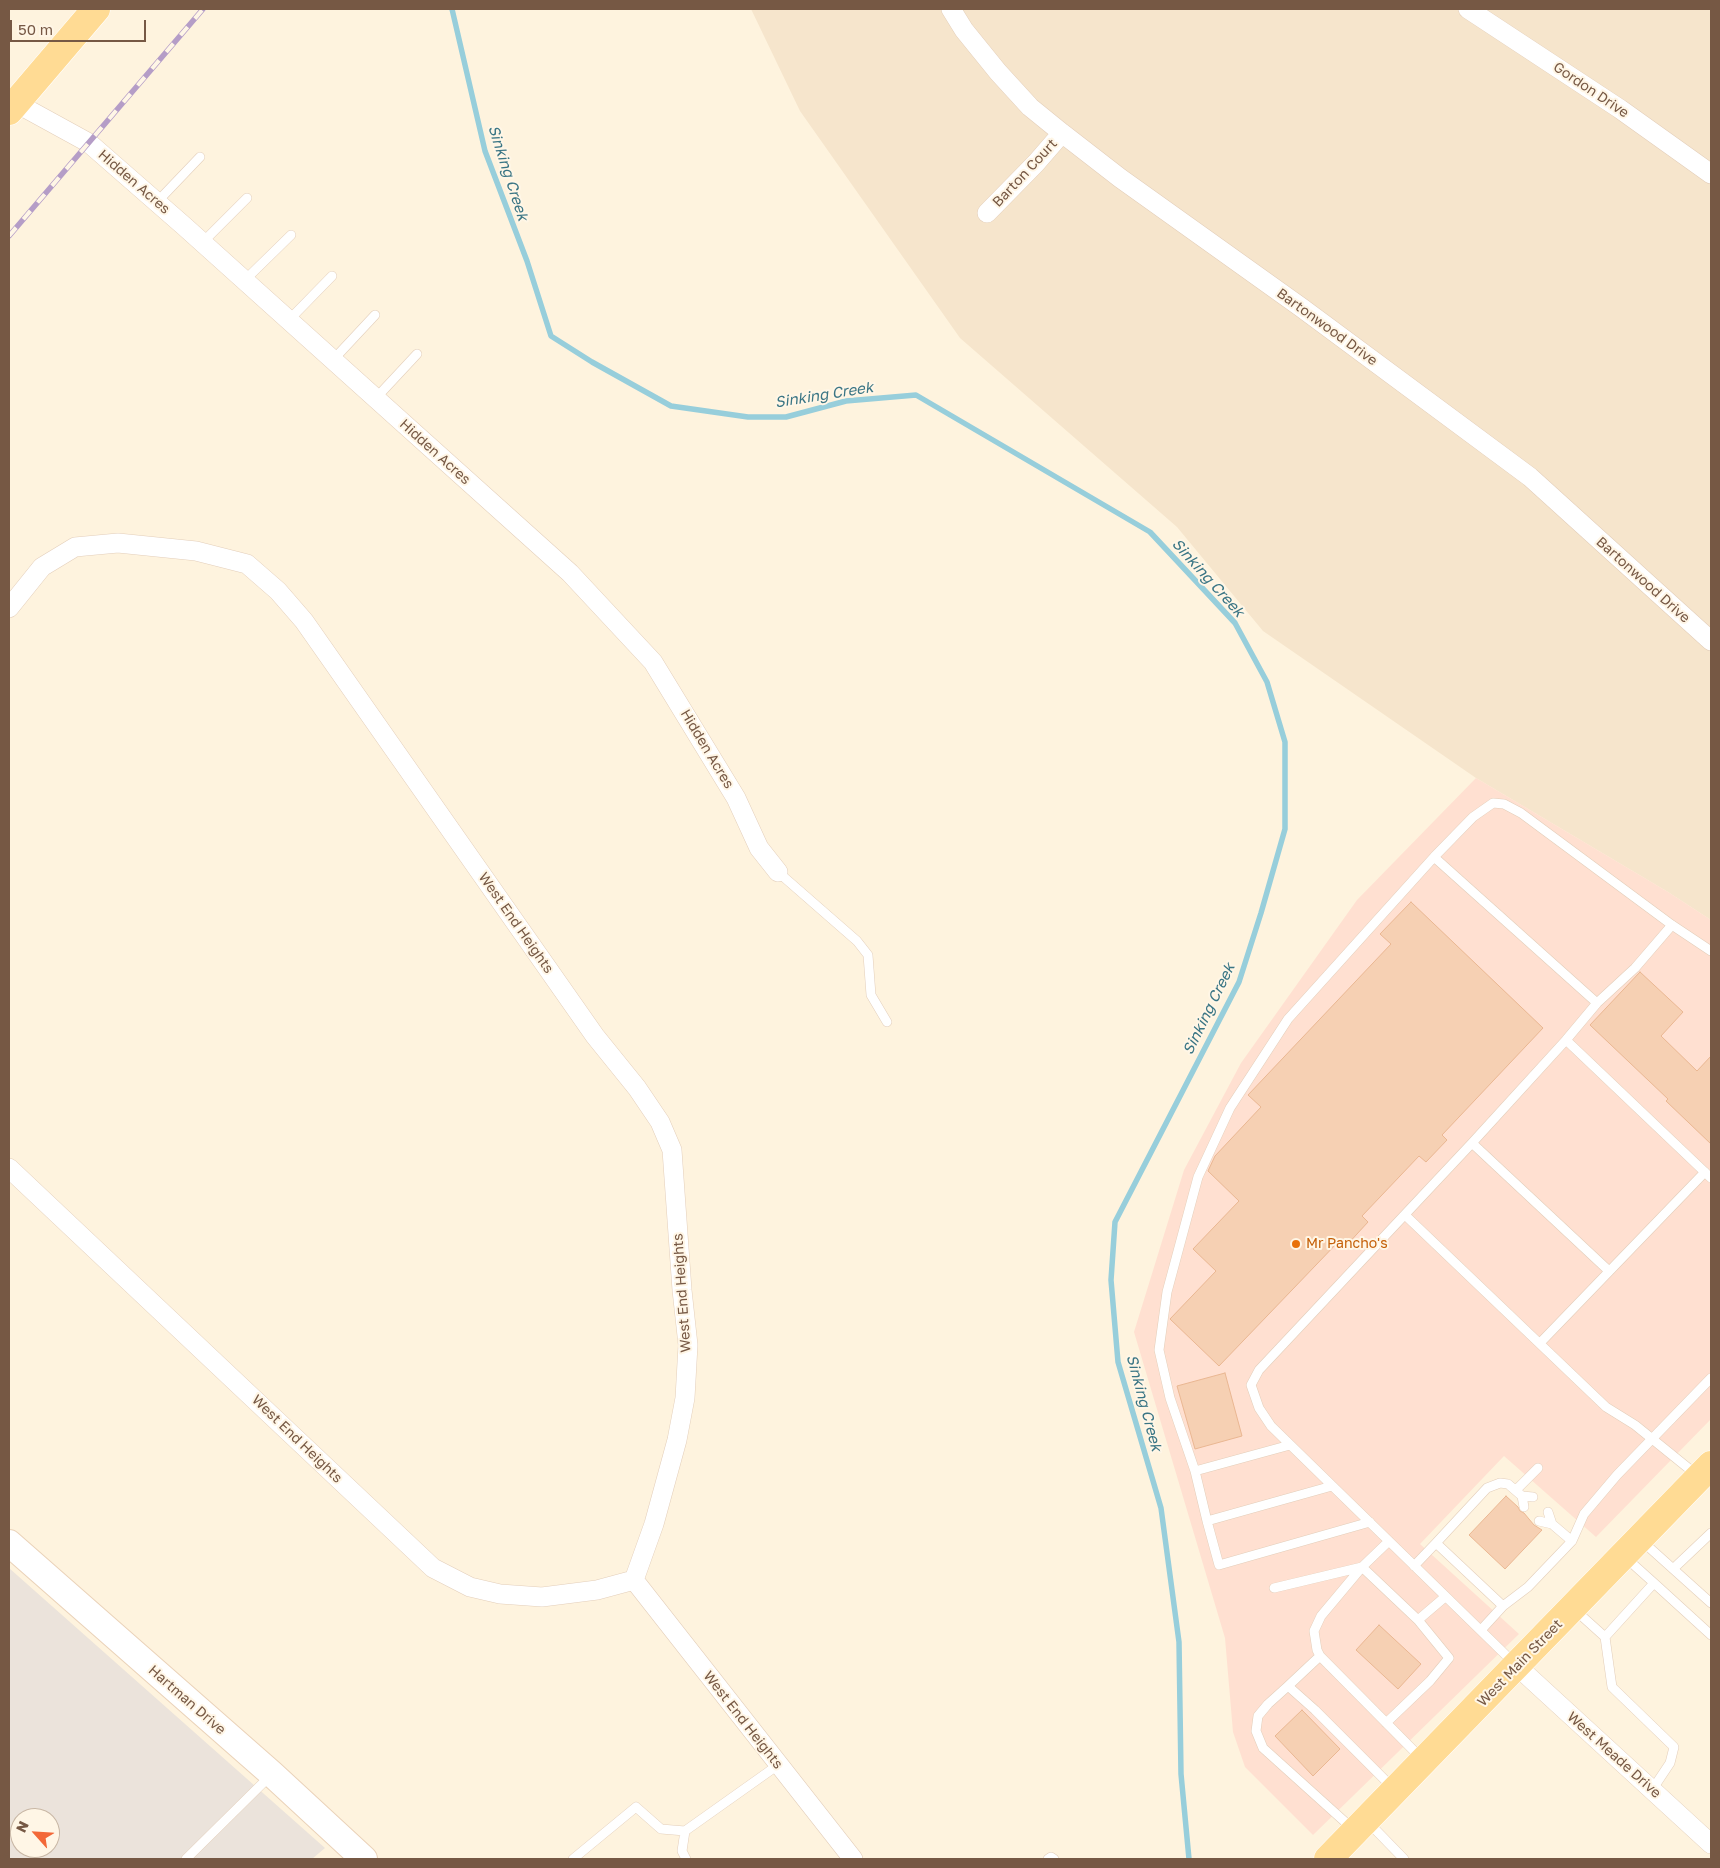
<!DOCTYPE html>
<style>
body{margin:0}
#map{position:relative;width:1720px;height:1868px;overflow:hidden;background:#fef3de;font-family:"Golos Text",sans-serif}
canvas{display:block}
.frame{position:absolute;inset:0;border:10px solid #765844;pointer-events:none}
.north{position:absolute;left:10px;top:1808px;width:50px;height:50px;box-sizing:border-box;background:#fff6e6;border:1px solid #c8b7a5;border-radius:50%;rotate:296deg;font-size:14px;font-weight:700;line-height:20px;text-align:center;color:#765844}
.north::after{content:'';display:block;margin:auto;width:18px;height:22px;background:#f36838;clip-path:polygon(50% 0,100% 100%,50% 72%,0 100%)}
.scale{position:absolute;left:10px;top:20px;width:136px;height:22px;box-sizing:border-box;border:2px solid #765844;border-top:0;padding-left:6px;font-size:15px;line-height:18px;white-space:nowrap;color:#765844;-webkit-text-stroke:4px #fff6e6;paint-order:stroke}
</style>
<div id="map">
<canvas width="1720" height="1868"></canvas>
<div class="frame"></div>
<div class="north">N</div>
<div class="scale">50 m</div>
</div>
<script>
const ctx = document.querySelector('canvas').getContext('2d');
ctx.lineJoin = 'round';
function paint(path, color) {
  ctx.fillStyle = color;
  ctx.fill(path, 'evenodd');
}
function toPath(rows) {
  const path = new Path2D();
  for (const r of rows) {
    path.moveTo(r[0], r[1]);
    for (let i = 2; i < r.length; i += 2) path.lineTo(r[i], r[i + 1]);
  }
  return path;
}
function stroke(path, color, width, dash) {
  ctx.strokeStyle = color;
  ctx.lineWidth = width;
  ctx.lineCap = dash ? 'butt' : 'round';
  ctx.setLineDash(dash || []);
  ctx.stroke(path);
}
function write(font, color, halo, rows, align = 'center') {
  ctx.font = font + ' "Golos Text",sans-serif';
  ctx.lineWidth = 4;
  ctx.setLineDash([]);
  ctx.textBaseline = 'middle';
  ctx.strokeStyle = halo;
  ctx.fillStyle = color;
  for (const [text, x, y, turn = 0] of rows) {
    ctx.save();
    ctx.translate(x, y);
    ctx.rotate((+turn || 0) * Math.PI / 180);
    ctx.textAlign = isNaN(turn) ? turn : align;
    if (halo) ctx.strokeText(text, 0, 0);
    ctx.fillText(text, 0, 0);
    ctx.restore();
  }
}
const residential = toPath([
 [751,9,1711,9,1711,920,1668,892,1476,778,1263,631,1177,527,960,338,800,111]
]);
const commercial = toPath([
 [1476,778,1668,892,1711,920,1711,1419,1596,1537,1504,1456,1420,1544,1519,1634,1313,1835,1245,1767,1233,1732,1225,1638,1134,1332,1184,1170,1241,1063,1357,900]
]);
const industrial = toPath([
 [9,1568,325,1848,312,1859,9,1859],
 [20,1818,50,1818,50,1848,20,1848]
]);
const stream = toPath([
 [452,9,485,151,527,261,551,336,592,362,671,406,748,417,786,417,846,401,916,395,1150,532,1235,623,1267,682,1285,742,1285,829,1261,913,1239,982,1115,1222,1111,1280,1118,1362,1161,1508,1179,1642,1181,1774,1189,1859]
]);
const building = toPath([
 [1411,902,1543,1028,1442,1135,1447,1140,1426,1162,1419,1156,1362,1216,1368,1222,1346,1246,1340,1240,1219,1366,1170,1319,1216,1271,1193,1249,1239,1201,1208,1171,1215,1156,1261,1107,1248,1095,1391,944,1380,934,1411,902],
 [1640,972,1683,1012,1661,1036,1697,1071,1711,1056,1711,1144,1666,1101,1668,1099,1590,1025,1640,972],
 [1225,1373,1242,1436,1195,1449,1177,1386,1225,1373],
 [1506,1496,1518,1507,1520,1511,1524,1513,1534,1525,1542,1530,1505,1569,1469,1535,1506,1496],
 [1379,1625,1421,1664,1398,1689,1356,1650,1379,1625],
 [1302,1710,1340,1749,1313,1776,1275,1736,1302,1710]
]);
const service = toPath([
 [157,202,200,157],
 [203,242,247,198],
 [245,280,291,235],
 [289,320,332,276],
 [333,360,375,315],
 [376,398,417,354],
 [778,872,857,941,868,955,871,995,887,1022],
 [1672,925,1635,968,1597,1003,1434,857,1473,817,1493,803,1504,804,1521,813,1672,925,1711,951],
 [1566,1040,1597,1003],
 [1472,1143,1609,1271],
 [1405,1215,1606,1407,1635,1425,1698,1476],
 [1540,1343,1705,1172],
 [1290,1445,1195,1471,1207,1521,1332,1486],
 [1195,1471,1170,1398,1159,1350,1167,1292,1198,1177,1230,1108,1288,1019,1434,857],
 [1516,1490,1538,1468],
 [1522,1496,1533,1497],
 [1548,1512,1552,1524],
 [1207,1521,1219,1565,1370,1522],
 [1539,1521,1552,1524,1572,1541],
 [1642,1541,1711,1603],
 [1414,1566,1436,1543],
 [1673,1569,1711,1533],
 [1654,1583,1711,1635],
 [1274,1588,1362,1567,1389,1541],
 [1503,1606,1436,1543,1487,1488,1500,1483,1508,1484,1522,1496,1524,1507],
 [1575,1610,1605,1637,1654,1583,1625,1557],
 [1418,1620,1445,1597],
 [1481,1630,1503,1606,1528,1587,1572,1541,1584,1514,1617,1475,1711,1378],
 [1605,1637,1612,1687,1674,1747,1670,1763,1652,1790],
 [1515,1664,1271,1426,1259,1408,1251,1385,1259,1370,1472,1143,1566,1040,1711,1178],
 [1288,1686,1320,1656],
 [1386,1723,1430,1681,1449,1658,1418,1620,1362,1567,1321,1616,1314,1631,1317,1650,1320,1656,1422,1759],
 [1368,1822,1404,1859],
 [1354,1830,1263,1748,1256,1731,1258,1716,1268,1704,1288,1686,1315,1710,1393,1788],
 [685,1831,682,1851,686,1859],
 [186,1859,270,1776],
 [573,1859,636,1807,661,1829,685,1831,778,1765],
 [1048,1859,1051,1857,1054,1859]
]);
const minor = toPath([
 [951,9,964,30,998,72,1030,107,1062,133,1120,178,1302,308,1530,477,1711,641],
 [1468,9,1620,109,1711,174],
 [16,103,89,143,184,226,570,573,653,662,736,798,759,848,778,872],
 [987,213,1036,163,1062,133],
 [9,608,42,567,75,547,118,543,196,551,247,564,278,591,304,621,595,1036,637,1088,660,1122,672,1150,682,1290,688,1345,685,1398,677,1440,654,1524,634,1580,597,1590,542,1597,500,1594,470,1587,433,1568,9,1168],
 [634,1580,853,1859],
 [1517,1666,1711,1844]
]);
const secondary = toPath([
 [9,1543,272,1774,364,1859]
]);
const primary = toPath([
 [9,111,96,9],
 [1328,1859,1711,1465]
]);
const rail = toPath([
 [9,236,203,9]
]);
const markers = [
 [1296,1244,5,"#e8710a"]
];
const streetNames = [
 ["Gordon Drive",1591,90,34],
 ["Barton Court",1025,173,-47],
 ["Hidden Acres",134,182,41],
 ["Bartonwood Drive",1327,327,36],
 ["Hidden Acres",435,452,42],
 ["Bartonwood Drive",1643,580,42],
 ["Hidden Acres",707,749,59],
 ["West End Heights",516,923,55],
 ["West End Heights",682,1293,-94],
 ["West End Heights",297,1439,44],
 ["West Main Street",1520,1663,-46],
 ["Hartman Drive",187,1700,41],
 ["West End Heights",743,1720,52],
 ["West Meade Drive",1614,1755,42]
];
const foodNames = [
 ["Mr Pancho's",1306,1244]
];
const waterNames = [
 ["Sinking Creek",508,173,72],
 ["Sinking Creek",824,395,-9],
 ["Sinking Creek",1208,578,48],
 ["Sinking Creek",1209,1009,-64],
 ["Sinking Creek",1144,1403,75]
];
paint(residential, '#f6e5cc');
paint(commercial, '#ffe0d1');
paint(industrial, '#ebe3db');
stroke(stream, '#97cedb', 5.5);
paint(building, '#f6d0b3');
stroke(building, '#eab792', 1);
stroke(service, '#e3ceba', 10);
stroke(minor, '#e3ceba', 20);
stroke(secondary, '#ead2b9', 28);
stroke(primary, '#fff', 29);
stroke(service, '#fff', 9);
stroke(minor, '#fff', 19);
stroke(secondary, '#fff', 26);
stroke(primary, '#ffdb94', 28);
stroke(rail, '#b59dc7', 5.5);
stroke(rail, '#fff6e6', 4, [11]);
for (const [x, y, r, color] of markers) {
  const dot = new Path2D();
  dot.arc(x, y, r, 0, 2 * Math.PI);
  ctx.fillStyle = color;
  ctx.fill(dot);
  stroke(dot, '#fff6e6', 2);
}
write('14px', '#765844', '#fff6e6', streetNames);
write('14px', '#c56008', '#fff6e6', foodNames, 'left');
write('italic 15px', '#3a7584', '#fff6e6', waterNames);
</script>
